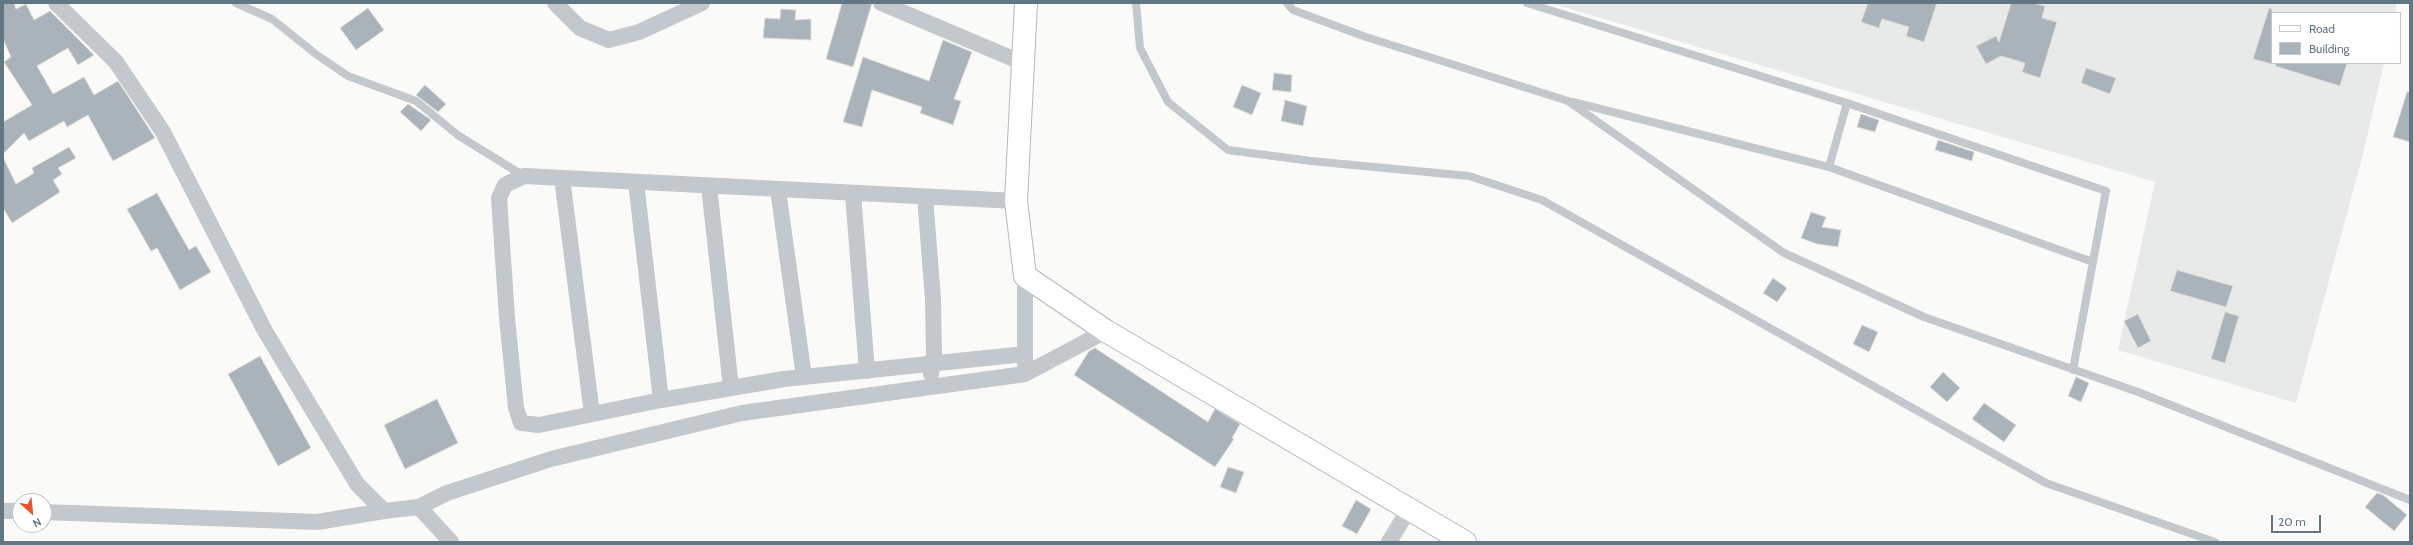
<!DOCTYPE html>
<style>
body{margin:0}
#map{position:relative;width:2413px;height:545px;overflow:hidden;background:#fafaf8;font-family:Cabin,sans-serif}
canvas{display:block}
.frame{position:absolute;inset:0;border:4px solid #657683;pointer-events:none}
.legend{position:absolute;left:2271px;top:12px;width:130px;height:52px;box-sizing:border-box;background:#fff;border:1px solid #c1c8cd;margin:0;padding:5px 7px;list-style:none;font-size:12px;color:#657683}
.legend li{display:flex;align-items:center;gap:8px;height:20px}
.legend b{width:20px;border:1px solid #c1c8cd}
.north{position:absolute;left:12px;top:493px;width:40px;height:40px;box-sizing:border-box;background:#fff;border:1px solid #c1c8cd;border-radius:50%;rotate:153deg;font-size:11px;font-weight:700;line-height:16px;text-align:center;color:#657683}
.north::after{content:'';display:block;margin:auto;width:14px;height:18px;background:#e4572e;clip-path:polygon(50% 0,100% 100%,50% 72%,0 100%)}
.scale{position:absolute;left:2271px;top:515px;width:50px;height:18px;box-sizing:border-box;border:2px solid #657683;border-top:0;padding-left:5px;font-size:12px;line-height:14px;white-space:nowrap;color:#657683;-webkit-text-stroke:3px #fff;paint-order:stroke}
</style>
<div id="map">
<canvas width="2413" height="545"></canvas>
<div class="frame"></div>
<ul class="legend">
<li><b style="height:5px;background:#fff"></b>Road</li>
<li><b style="height:11px;background:#aab3b9"></b>Building</li>
</ul>
<div class="north">N</div>
<div class="scale">20 m</div>
</div>
<script>
const ctx = document.querySelector('canvas').getContext('2d');
ctx.lineJoin = 'round';
function paint(path, color) {
  ctx.fillStyle = color;
  ctx.fill(path, 'evenodd');
}
function toPath(rows) {
  const path = new Path2D();
  for (const r of rows) {
    path.moveTo(r[0], r[1]);
    for (let i = 2; i < r.length; i += 2) path.lineTo(r[i], r[i + 1]);
  }
  return path;
}
function stroke(path, color, width, dash) {
  ctx.strokeStyle = color;
  ctx.lineWidth = width;
  ctx.lineCap = dash ? 'butt' : 'round';
  ctx.setLineDash(dash || []);
  ctx.stroke(path);
}
const built = toPath([
 [1550,3,2397,3,2395,13,2272,13,2272,63,2384,63,2364,150,2296,403,2118,350,2155,182]
]);
const building = toPath([
 [3,3,14,3,16,9,26,4,34,20,50,11,94,55,78,65,68,48,37,66,53,94,84,77,94,95,118,81,155,138,113,161,88,115,67,127,64,121,29,141,24,133,3,154,3,122,32,105,4,62,11,57,3,39,3,3],
 [842,3,872,3,853,67,826,59,842,3],
 [1868,3,1937,3,1924,42,1906,36,1909,27,1882,19,1879,28,1861,22,1868,3],
 [2011,3,2033,3,2045,6,2042,18,2057,22,2040,78,2022,72,2025,63,2001,56,1986,64,1976,46,1996,36,1999,42,2011,3],
 [368,8,384,30,356,50,340,28,368,8],
 [2269,8,2272,9,2272,64,2253,59,2269,8],
 [781,9,796,10,795,20,811,19,811,40,763,38,765,18,780,19,781,9],
 [943,40,972,52,954,99,961,101,953,125,920,113,922,107,872,90,862,127,843,122,863,57,929,81,943,40],
 [2276,63,2347,63,2340,86,2275,66,2276,63],
 [2086,68,2116,78,2110,94,2081,83,2086,68],
 [1274,73,1292,75,1291,92,1272,90,1274,73],
 [425,85,446,104,438,112,416,95,425,85],
 [1242,85,1261,93,1252,115,1233,107,1242,85],
 [2407,92,2410,92,2410,142,2393,137,2407,92],
 [1285,100,1307,106,1303,126,1281,121,1285,100],
 [408,104,431,120,421,131,400,112,408,104],
 [1861,114,1879,120,1875,132,1857,127,1861,114],
 [1938,140,1974,152,1972,161,1935,150,1938,140],
 [69,147,76,158,58,168,62,174,53,180,60,192,12,223,3,208,3,157,16,184,34,173,32,168,69,147],
 [157,193,189,250,196,246,211,272,180,290,157,248,151,251,127,209,157,193],
 [1811,212,1826,217,1822,227,1841,230,1838,247,1817,244,1801,238,1811,212],
 [2177,270,2233,286,2226,307,2170,291,2177,270],
 [1773,278,1787,288,1777,302,1763,293,1773,278],
 [2225,312,2239,316,2225,363,2211,359,2225,312],
 [2138,314,2151,341,2138,348,2124,321,2138,314],
 [1862,325,1878,332,1869,352,1853,344,1862,325],
 [1095,348,1208,422,1215,409,1240,424,1232,438,1234,439,1215,467,1074,375,1089,351,1095,348],
 [260,356,311,448,278,466,228,374,260,356],
 [1943,372,1960,388,1947,402,1930,387,1943,372],
 [2076,377,2089,383,2081,402,2068,396,2076,377],
 [437,399,458,443,405,469,384,425,437,399],
 [1984,403,2016,425,2004,442,1972,419,1984,403],
 [1228,467,1244,472,1236,493,1220,487,1228,467],
 [2377,493,2383,495,2407,515,2394,531,2365,507,2377,493],
 [1356,500,1371,509,1357,534,1342,526,1356,500]
]);
const lane = toPath([
 [236,3,272,19,317,55,348,76,416,101,459,136,524,176],
 [1136,3,1140,48,1168,102,1228,150,1311,161,1469,176,1542,200,2046,483,2215,542],
 [1287,3,1293,10,1363,36,1568,101,1784,253,1924,317,2138,392,2410,500],
 [1527,3,1847,103],
 [1573,102,1829,167,1847,103,2106,191,2073,370],
 [1829,167,2093,262]
]);
const street = toPath([
 [56,3,116,62,163,132,265,331,357,484,384,511,419,507,447,493,551,459,742,413,1025,374,1106,331],
 [555,3,580,28,609,40,639,32,702,3],
 [881,3,1023,63],
 [562,178,592,414],
 [636,182,661,400],
 [709,186,731,388],
 [778,190,804,377],
 [853,194,867,371],
 [925,197,933,299,934,355,931,374],
 [1016,201,524,176,505,185,499,198,507,318,516,408,521,423,539,425,661,400,784,379,1025,354],
 [1025,365,1025,276],
 [419,507,451,542],
 [3,511,20,511],
 [44,512,317,522,384,511],
 [1389,542,1409,509]
]);
const secondary = toPath([
 [1026,3,1016,201,1025,276,1106,331,1465,542]
]);
paint(built, '#e8e9e9');
paint(building, '#aab3b9');
stroke(building, '#dcdcda', 1);
stroke(secondary, '#b3babf', 24);
stroke(lane, '#c3c8cc', 8);
stroke(street, '#c3c8cc', 16);
stroke(secondary, '#fff', 22);
</script>
